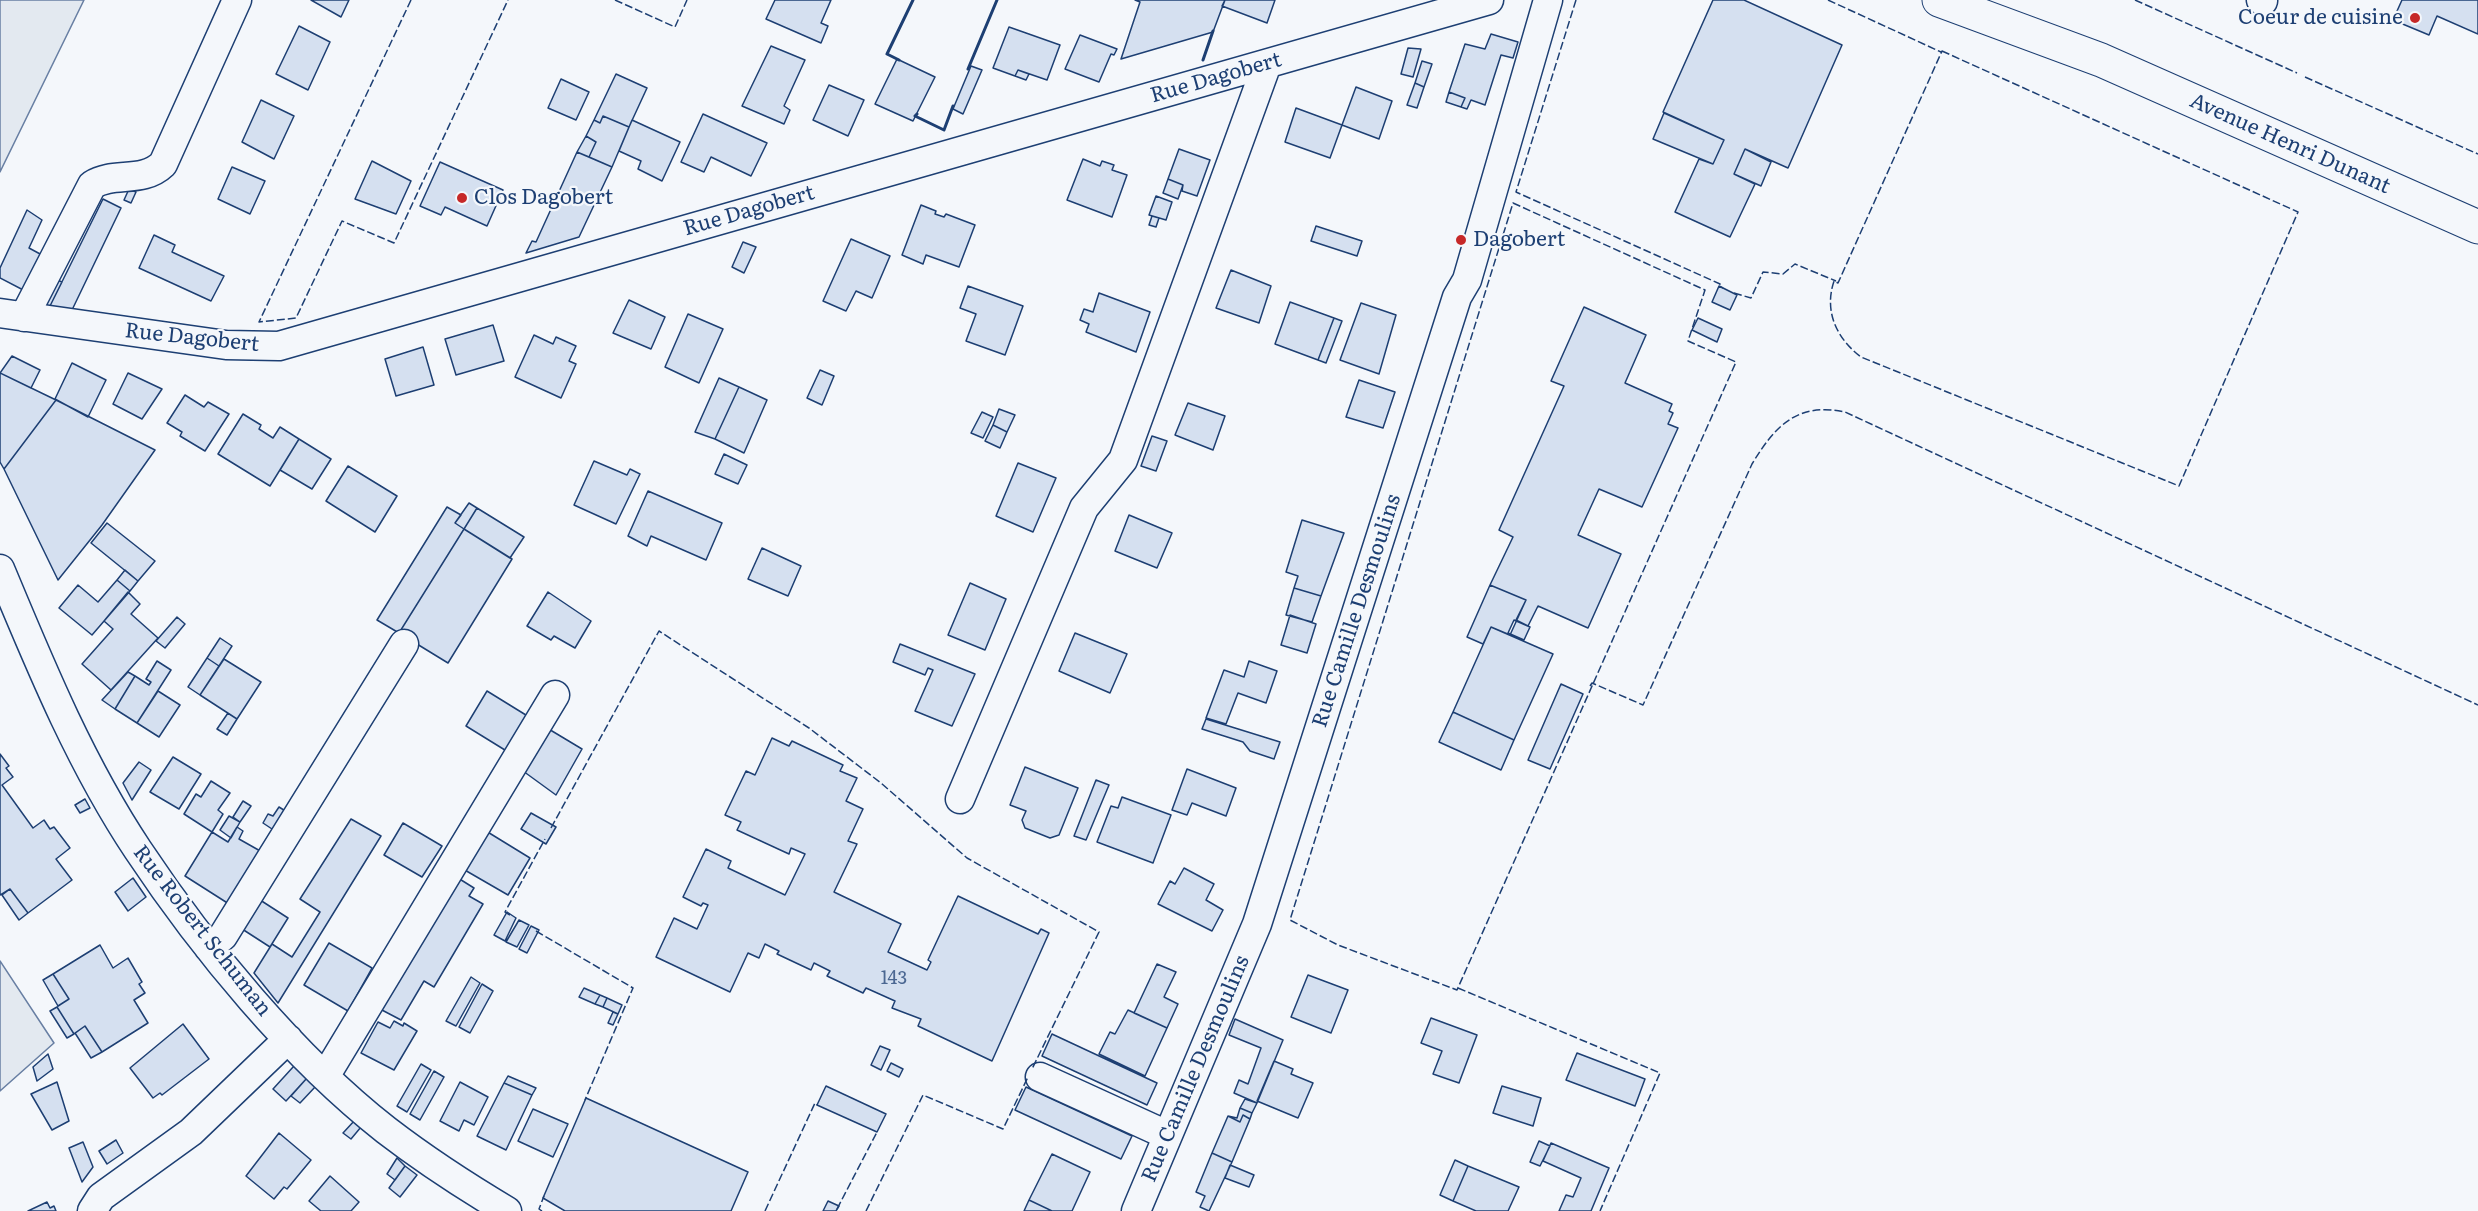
<!DOCTYPE html>
<html>
<head>
<meta charset="utf-8">
<style>
	body { margin:0 }
	canvas { display:block; background:#f4f7fb }
</style>
</head>
<body>
<canvas width="2478" height="1211"></canvas>
<script>
const context = document.querySelector('canvas').getContext('2d');
context.lineJoin = 'round';
function paint(path, color) { context.fillStyle = color; context.fill(path, 'evenodd'); }
function strokePath(path, color, width, dash) { context.strokeStyle = color; context.lineWidth = width; context.lineCap = dash ? 'butt' : 'round'; context.setLineDash(dash || []); context.stroke(path); }
function label(font, color, halo, rows, align = 'center') {
  context.font = font + ' Literata,serif'; context.lineWidth = 4.5; context.setLineDash([]); context.textBaseline = 'middle'; context.strokeStyle = halo; context.fillStyle = color; for (const [text, x, y, turn = 0] of rows) {
    context.save(); context.translate(x, y); context.rotate((+turn || 0) * Math.PI / 180); context.textAlign = isNaN(turn) ? turn : align; if (halo) context.strokeText(text, 0, 0); context.fillText(text, 0, 0); context.restore();
  }
}
const green = new Path2D(`
	M0,0H84L0,172Z
	M0,961L54,1043L0,1091Z`);
paint(green, '#e3e9f0');
strokePath(green, '#687fa3', 1.5);
const building = new Path2D(`
	M311,0H349L341,17Z
	M775,0H831L821,23L828,26L821,43L766,19Z
	M1135,0H1225L1213,32L1121,59L1140,2Z
	M1225,0H1275L1267,23L1222,6Z
	M1713,0H1744L1842,45L1788,168L1745,149L1734,174L1755,184L1730,237L1675,212L1699,159L1713,164L1724,140L1663,112Z
	M2402,0H2478V34L2437,16L2429,35L2393,20Z
	M299,26L330,42L308,90L276,74Z
	M1009,27L1060,45L1047,80L1018,70L1015,76L993,68Z
	M1491,34L1518,42L1513,58L1501,55L1485,105L1471,100L1467,109L1461,107L1465,98L1449,92L1465,44L1485,49Z
	M1080,35L1117,49L1114,55L1111,54L1099,82L1065,69Z
	M771,46L805,60L784,106L790,110L784,124L742,106Z
	M1408,48L1421,49L1413,77L1401,74Z
	M897,59L935,77L913,121L875,104Z
	M1422,61L1432,64L1424,87L1415,83Z
	M971,66L982,70L963,114L953,109Z
	M1018,70L1029,74L1026,80L1015,76Z
	M616,74L647,88L629,127L603,116L600,123L594,120Z
	M561,79L589,92L576,120L548,108Z
	M1415,83L1424,87L1417,108L1407,105Z
	M829,85L864,100L848,136L813,120Z
	M1356,87L1392,101L1379,139L1342,125Z
	M1449,92L1465,98L1461,107L1446,102Z
	M261,100L294,116L274,159L242,142Z
	M1296,108L1342,125L1330,158L1285,142Z
	M1664,113L1724,140L1713,164L1653,139Z
	M703,114L767,143L751,176L711,157L704,172L681,162Z
	M603,116L629,127L612,167L589,157L596,142L586,136L594,120L600,123Z
	M632,120L680,142L662,181L638,169L641,161L619,151Z
	M586,136L596,142L589,157L577,152Z
	M1179,149L1210,160L1197,196L1182,191L1183,185L1168,179Z
	M1745,149L1771,162L1761,186L1734,174Z
	M577,152L612,167L579,237L526,253L532,241L536,242Z
	M1083,159L1100,166L1102,161L1114,165L1112,170L1127,175L1112,217L1067,200Z
	M372,161L411,181L396,214L355,199Z
	M440,162L503,190L487,226L445,207L441,215L420,206Z
	M232,167L265,181L250,214L218,199Z
	M1168,179L1183,185L1178,199L1163,193Z
	M129,189L136,192L131,203L124,200Z
	M1156,196L1172,202L1166,220L1149,215Z
	M103,199L121,208L72,310L49,308Z
	M921,205L936,211L935,214L944,217L946,214L975,225L959,267L926,255L923,264L902,255Z
	M27,210L42,220L29,248L42,255L29,293L0,278V268Z
	M1152,216L1159,218L1156,227L1149,225Z
	M1316,226L1362,241L1357,256L1311,241Z
	M154,235L175,245L172,252L224,276L211,301L139,268Z
	M851,239L890,256L872,298L856,291L846,311L823,301Z
	M743,242L756,247L744,273L732,267Z
	M1231,270L1271,286L1259,323L1216,308Z
	M52,278L62,282L49,308L37,307Z
	M968,286L1023,306L1005,355L966,341L976,314L960,308Z
	M1719,286L1737,295L1730,310L1712,302Z
	M1099,293L1150,312L1136,352L1086,332L1089,324L1080,320L1084,309L1093,312Z
	M629,300L665,317L651,349L613,333Z
	M1290,302L1334,318L1318,360L1275,344Z
	M1361,303L1396,315L1379,374L1340,360Z
	M1584,307L1646,335L1625,383L1672,404L1669,411L1673,413L1668,424L1678,428L1642,507L1599,489L1578,535L1621,554L1588,628L1538,606L1528,626L1516,620L1526,600L1490,585L1513,537L1499,530L1564,386L1551,381Z
	M688,314L723,329L699,383L665,367Z
	M1334,318L1342,321L1326,363L1318,360Z
	M1698,318L1722,329L1717,342L1692,330Z
	M493,325L504,361L456,375L445,339Z
	M534,335L553,344L556,337L576,346L569,361L576,364L561,398L515,377Z
	M423,347L434,385L396,396L385,359Z
	M12,356L40,370L31,388L0,373Z
	M72,363L106,380L88,417L55,399Z
	M820,370L834,376L822,405L807,398Z
	M0,373L56,400L4,469L0,462Z
	M128,373L162,389L142,419L113,404Z
	M719,378L739,387L715,439L695,432Z
	M1359,380L1395,392L1383,428L1346,417Z
	M739,387L767,400L744,453L715,439Z
	M185,395L204,407L208,402L229,414L205,451L180,436L182,432L167,423Z
	M56,400L155,450L102,525L58,580L4,469Z
	M1188,403L1225,416L1213,450L1175,435Z
	M999,409L1015,415L1007,432L993,425Z
	M982,412L993,417L983,438L971,433Z
	M243,414L261,425L259,429L273,438L280,427L299,439L270,486L218,454Z
	M993,425L1007,432L1000,448L985,441Z
	M1152,436L1167,441L1156,471L1141,466Z
	M299,439L331,459L312,489L280,470Z
	M724,454L747,465L738,484L715,474Z
	M594,461L627,475L630,469L640,474L616,524L574,505Z
	M1018,463L1056,478L1033,532L996,516Z
	M348,466L397,496L375,532L326,501Z
	M648,491L722,523L706,560L651,536L647,546L628,536Z
	M469,503L477,508L464,529L455,523Z
	M447,507L461,515L455,523L464,529L399,633L377,620Z
	M477,508L524,537L510,558L464,529Z
	M1129,515L1172,533L1157,568L1115,551Z
	M1302,520L1344,533L1321,596L1294,588L1298,576L1286,572Z
	M107,523L155,561L138,581L91,543Z
	M464,529L512,559L448,663L399,633Z
	M762,548L801,566L788,596L748,579Z
	M125,570L138,581L130,591L117,580Z
	M117,580L130,591L92,635L59,608L78,585L98,602Z
	M970,583L1006,599L985,650L948,635Z
	M1490,585L1526,600L1510,635L1491,627L1483,644L1467,637Z
	M1294,588L1321,596L1312,622L1286,615Z
	M128,592L140,604L131,614L158,638L111,690L82,664L113,629L104,621Z
	M548,592L591,621L575,648L554,636L551,640L527,626Z
	M1290,615L1316,624L1307,653L1281,645Z
	M177,617L185,624L165,648L156,641Z
	M1514,620L1530,627L1524,640L1508,633Z
	M1491,627L1553,654L1514,740L1453,712Z
	M1075,633L1127,654L1110,693L1059,671Z
	M220,638L232,646L219,666L207,658Z
	M900,644L975,674L952,726L915,711L933,670L928,668L925,675L893,662Z
	M207,658L219,666L200,695L188,687Z
	M224,659L261,682L237,719L200,695Z
	M157,661L171,670L137,723L115,709L135,676L149,685L151,682L146,679Z
	M1249,661L1277,671L1266,703L1238,693L1226,724L1206,718L1224,670L1244,677Z
	M128,672L135,676L115,709L102,700Z
	M1561,684L1583,694L1550,769L1528,760Z
	M158,691L180,705L159,737L137,723Z
	M487,691L534,720L513,755L466,726Z
	M1453,712L1514,740L1501,770L1439,742Z
	M228,713L237,719L227,735L217,729Z
	M1206,719L1280,742L1274,759L1250,751L1243,742L1202,729Z
	M547,728L582,749L556,795L523,771Z
	M772,738L789,746L792,741L843,765L840,771L857,778L846,801L863,809L848,841L857,844L834,892L901,924L888,952L927,970L931,962L928,960L958,896L1038,934L1041,929L1049,933L992,1061L918,1026L921,1019L892,1008L895,1001L866,988L863,993L827,976L830,971L814,963L811,970L777,954L779,951L765,944L759,958L748,953L730,992L656,957L674,918L697,929L708,905L703,903L701,906L683,897L706,849L731,861L728,868L785,895L805,854L791,848L789,854L737,830L741,822L725,815L746,771L755,775Z
	M0,754L9,766L6,768L13,777L2,785L33,828L44,820L50,829L54,827L70,848L56,859L72,880L28,913L10,889L0,895Z
	M173,757L201,774L179,809L150,792Z
	M139,762L151,770L132,800L123,783Z
	M1025,767L1078,788L1059,835L1050,838L1025,828L1022,820L1026,811L1010,805Z
	M1187,769L1236,788L1226,816L1192,803L1187,815L1172,810Z
	M1096,780L1109,785L1086,840L1074,836Z
	M211,781L230,793L218,810L223,814L212,832L184,814L196,794L201,797Z
	M1122,797L1171,815L1153,863L1097,842L1111,806L1118,808Z
	M85,799L90,808L80,813L75,805Z
	M243,801L251,806L240,822L233,817Z
	M279,807L287,812L275,831L263,823L268,814L273,816Z
	M531,813L556,827L546,844L521,829Z
	M229,816L240,822L231,838L220,830Z
	M351,819L381,836L278,1003L254,973L272,944L292,957L320,912L300,899Z
	M403,823L442,846L422,877L384,855Z
	M237,827L243,831L239,839L262,852L229,904L185,876L212,832L228,842Z
	M486,831L530,858L508,895L463,869Z
	M1184,868L1214,884L1206,900L1223,910L1212,931L1158,904L1170,881L1175,884Z
	M133,878L146,897L128,911L115,892Z
	M458,878L474,888L469,896L483,904L434,987L424,981L401,1020L380,1009Z
	M10,889L28,913L19,920L2,895Z
	M257,898L288,918L270,947L239,927Z
	M507,912L516,918L505,941L494,935Z
	M519,920L529,925L517,947L506,942Z
	M531,926L539,930L527,953L519,949Z
	M329,943L372,968L348,1011L304,985Z
	M100,945L113,968L128,958L142,982L139,984L145,993L134,1000L148,1023L102,1052L85,1026L74,1034L57,1007L69,999L53,974Z
	M1157,964L1176,972L1164,997L1178,1004L1167,1028L1134,1013Z
	M53,974L69,999L58,1006L43,980Z
	M1308,975L1348,990L1331,1033L1291,1017Z
	M471,977L480,983L456,1026L446,1021Z
	M482,984L493,991L470,1033L459,1027Z
	M584,988L600,995L595,1004L579,997Z
	M600,995L607,998L603,1007L595,1004Z
	M607,998L622,1005L618,1014L603,1007Z
	M57,1007L74,1034L67,1038L50,1011Z
	M1128,1010L1167,1028L1145,1076L1099,1054L1110,1032L1115,1034Z
	M613,1012L618,1014L613,1025L608,1023Z
	M1431,1018L1477,1035L1459,1083L1433,1074L1442,1051L1421,1043Z
	M1235,1019L1283,1040L1257,1103L1234,1093L1239,1080L1248,1084L1261,1048L1229,1035Z
	M394,1021L403,1026L404,1023L417,1031L394,1070L361,1053L378,1022L390,1028Z
	M183,1024L209,1059L162,1095L160,1093L153,1098L130,1068Z
	M85,1026L102,1052L91,1058L75,1033Z
	M1052,1034L1157,1083L1147,1105L1042,1056Z
	M880,1046L890,1050L881,1070L871,1065Z
	M1577,1053L1645,1079L1635,1106L1566,1080Z
	M48,1054L53,1069L37,1081L33,1067Z
	M1274,1061L1293,1069L1291,1074L1313,1083L1298,1118L1257,1101Z
	M891,1063L903,1069L899,1077L887,1071Z
	M421,1064L431,1070L407,1112L397,1106Z
	M294,1066L307,1078L286,1101L273,1089Z
	M434,1071L444,1077L420,1120L410,1114Z
	M508,1076L536,1088L532,1095L504,1083Z
	M307,1078L316,1086L300,1103L291,1096Z
	M57,1082L69,1121L52,1130L31,1094Z
	M460,1082L488,1097L474,1125L464,1120L459,1131L440,1121Z
	M504,1083L532,1095L506,1150L477,1136Z
	M826,1086L886,1114L877,1132L817,1105Z
	M1502,1086L1541,1098L1533,1126L1493,1113Z
	M1026,1087L1132,1136L1121,1159L1015,1110Z
	M586,1098L748,1172L731,1211H565L543,1198Z
	M1245,1099L1257,1103L1252,1113L1240,1108Z
	M1240,1108L1252,1113L1250,1119L1243,1115L1240,1122L1228,1116L1237,1118Z
	M533,1109L568,1124L553,1157L518,1141Z
	M1243,1115L1250,1119L1232,1162L1212,1153L1228,1116L1240,1122Z
	M355,1120L361,1127L351,1139L343,1133Z
	M279,1133L311,1160L287,1189L284,1187L274,1199L246,1176Z
	M116,1140L123,1153L107,1164L99,1151Z
	M1539,1141L1550,1146L1540,1166L1530,1162Z
	M83,1142L93,1167L82,1182L69,1148Z
	M1551,1143L1609,1168L1591,1211H1559L1566,1195L1573,1197L1581,1178L1543,1161Z
	M1212,1153L1232,1162L1209,1211L1200,1207L1205,1196L1196,1192Z
	M1052,1154L1090,1172L1072,1211H1052L1029,1200Z
	M397,1158L405,1166L395,1180L387,1174Z
	M1455,1160L1468,1166L1453,1201L1440,1195Z
	M1230,1165L1254,1175L1249,1187L1225,1178Z
	M405,1166L417,1175L400,1197L389,1188Z
	M1468,1166L1519,1187L1508,1211H1476L1453,1201Z
	M330,1176L359,1202L351,1211H321L309,1201Z
	M1029,1200L1052,1211H1024Z
	M828,1201L839,1206L836,1211H823Z
	M47,1202L50,1208L54,1206L56,1211H28Z`);
paint(building, '#d5e0f0');
strokePath(building, '#1d3f73', 1.5);
const street = new Path2D(`
	M2261,0L2263,1
	M0,313L226,345L279,346L1489,0
	M24,317L92,185C114,171 142,184 163,164L237,0
	M0,569C40,665 80,763 138,850C203,948 293,1057 386,1130C425,1160 465,1186 507,1211
	M960,799L1084,508L1123,460L1267,64
	M209,948L223,936L404,644
	M326,1075L555,695
	M1040,1077L1167,1135
	M92,1211L101,1197L191,1132L288,1039
	M1136,1211L1257,924L1457,297L1467,280L1548,0`);
const primary = new Path2D(`
	M1939,0L2101,60L2478,227`);
strokePath(street, '#1d3f73', 31);
strokePath(primary, '#1d3f73', 35);
strokePath(street, '#f4f7fb', 28);
strokePath(primary, '#f4f7fb', 33);
strokePath(new Path2D(`
	M411,0L259,322L296,318L342,221L394,243L508,0
	M615,0L675,27L687,0
	M1576,0L1516,192L1720,284L1719,286L1723,288
	M1828,0L1941,52
	M2135,0L2297,73
	M1942,51L2298,212L2179,486L1861,357C1836,338 1824,311 1834,281L1838,283Z
	M2305,77L2478,154
	M1513,203L1705,290L1688,341L1736,362L1457,990L1338,945L1290,920Z
	M1734,293L1751,298L1763,272L1783,274L1795,264L1836,281
	M1590,686L1592,683L1643,705L1752,464C1775,426 1797,402 1845,412L2478,705
	M551,828L659,631L809,728L881,783L967,858L1099,932L1032,1069
	M510,915L505,912L545,839
	M536,931L633,988L585,1100
	M1458,988L1660,1073L1600,1211
	M837,1209L877,1132
	M542,1211L539,1209L544,1196
	M765,1211L815,1103L817,1105
	M866,1211L923,1095L1003,1129L1028,1077`), '#1d3f73', 1.5, [8, 3]);
strokePath(new Path2D(`
	M899,60L887,54L913,0
	M1203,60L1213,31
	M968,69L997,0
	M917,114L915,116L944,130L953,106`), '#1d3f73', 3);
for (const [x, y, r, color] of [
	[2415,18,6,"#c62828"],
	[462,198,6,"#c62828"],
	[1461,240,6,"#c62828"]
]) { const dot = new Path2D(); dot.arc(x, y, r, 0, 2 * Math.PI); context.fillStyle = color; context.fill(dot); strokePath(dot, '#f4f7fb', 2); }
label('18px', '#4b6792', null, [
	["143",894,979]
]);
label('21px', '#1d3f73', '#f4f7fb', [
	["Coeur de cuisine",2403,18,"right"],
	["Clos Dagobert",474,198],
	["Dagobert",1473,240]
], 'left');
label('21px', '#1d3f73', '#f4f7fb', [
	["Rue Dagobert",1216,78,-16],
	["Avenue Henri Dunant",2290,144,24],
	["Rue Dagobert",749,211,-16],
	["Rue Dagobert",192,338,6],
	["Rue Camille Desmoulins",1357,611,-72],
	["Rue Robert Schuman",202,931,52],
	["Rue Camille Desmoulins",1196,1069,-67]
]);
</script>
</body>
</html>
